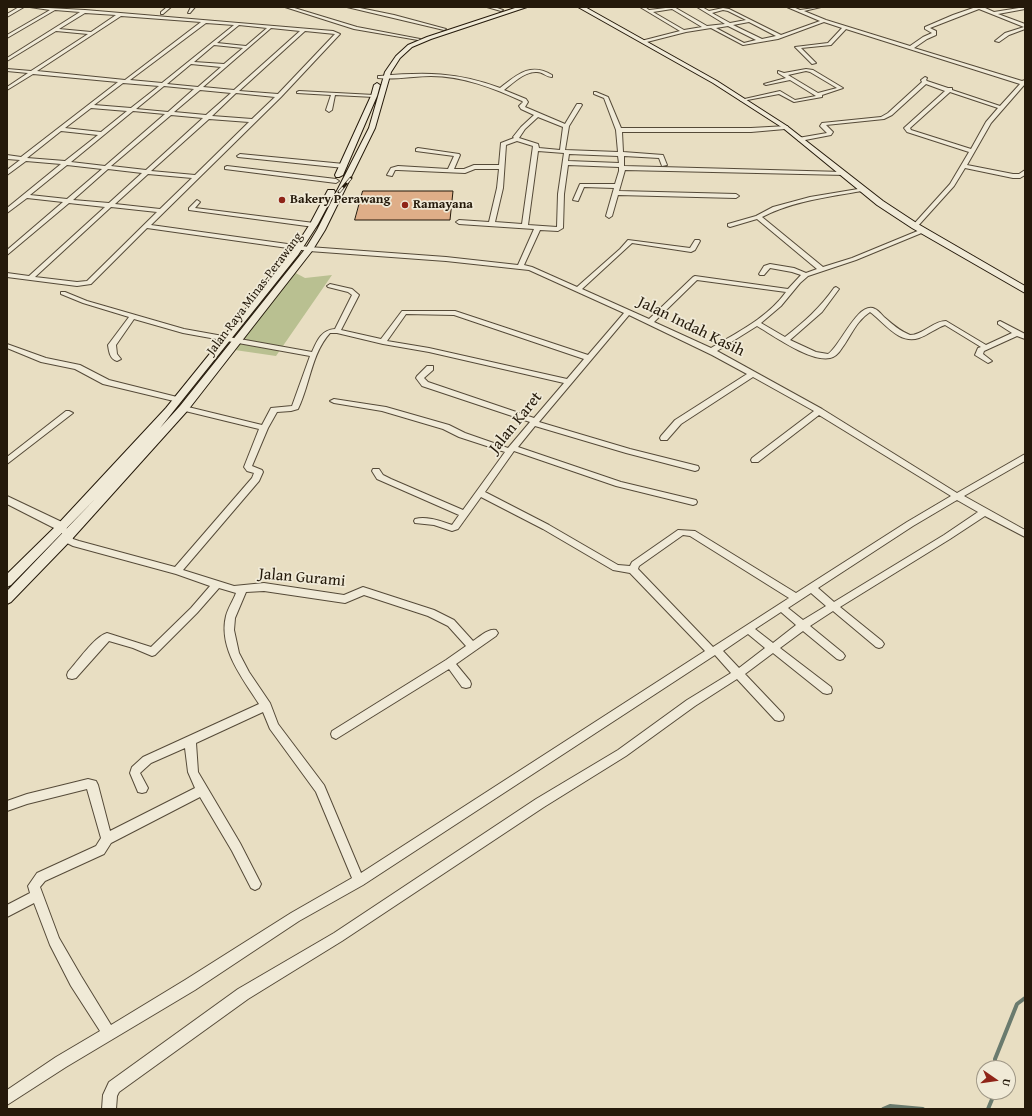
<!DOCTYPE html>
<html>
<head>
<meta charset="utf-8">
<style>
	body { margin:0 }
	#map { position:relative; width:1032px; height:1116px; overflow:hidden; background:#e8dec2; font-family:"Gentium Book Plus",serif }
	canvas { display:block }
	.frame { position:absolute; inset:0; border:8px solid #24190a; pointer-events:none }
	.north { position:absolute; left:976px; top:1060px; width:40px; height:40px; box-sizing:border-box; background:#f0ead7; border:1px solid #9e9685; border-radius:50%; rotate:103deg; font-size:11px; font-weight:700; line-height:16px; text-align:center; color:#24190a }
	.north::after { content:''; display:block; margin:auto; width:14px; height:18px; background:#8f2418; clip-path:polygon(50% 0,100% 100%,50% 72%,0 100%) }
</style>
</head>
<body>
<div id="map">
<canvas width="1032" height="1116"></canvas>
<div class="frame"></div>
<div class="north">U</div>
</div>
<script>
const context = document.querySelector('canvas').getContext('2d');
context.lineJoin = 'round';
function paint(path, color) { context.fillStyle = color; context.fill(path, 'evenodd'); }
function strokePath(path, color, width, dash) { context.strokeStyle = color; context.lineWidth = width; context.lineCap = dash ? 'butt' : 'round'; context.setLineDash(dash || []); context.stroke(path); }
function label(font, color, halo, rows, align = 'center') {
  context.font = font + ' "Gentium Book Plus",serif'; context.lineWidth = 3.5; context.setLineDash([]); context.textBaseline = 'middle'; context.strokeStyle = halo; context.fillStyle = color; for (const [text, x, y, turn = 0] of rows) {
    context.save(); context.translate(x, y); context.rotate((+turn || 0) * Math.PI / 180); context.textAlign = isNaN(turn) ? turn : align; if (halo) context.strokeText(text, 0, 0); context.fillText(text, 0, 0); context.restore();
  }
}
paint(new Path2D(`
	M290,270L305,278L332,275L276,356L228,349Z`), '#b9c091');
strokePath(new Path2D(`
	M995,1068V1059L1017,1004L1025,998
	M883,1109L890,1106L923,1109
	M988,1109L995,1092`), '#6a7b6e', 4);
const building = new Path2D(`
	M363,191H453L450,220H355Z`);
paint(building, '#dfae88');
strokePath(building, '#24190a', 1);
const minor = new Path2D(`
	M19,7H24L7,17V14Z
	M30,7L85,10L333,31L340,34L281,97L151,225L309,247L446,257L518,265L534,229L459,224L456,222L459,220L489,222L497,188L499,169H475L465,173L398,170H395L392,176L387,175L391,168L398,166L448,169L454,156L416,151V149L418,148L459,154L460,155L454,169H464L474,165H499L501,143L514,138L513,137L521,127L534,115L521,109L519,106L523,102L522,101C493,88 463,76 431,76C414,76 395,80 378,78V76H380C425,72 457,72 500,88C517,75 530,62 552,75V77C546,77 543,72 537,72C525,71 513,83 504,90L526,99L528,102L525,107L565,124L577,104H581L582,105L569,126L565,150L618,152L616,130L604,98L594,94V92H596L608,97L621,128H751L787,126L788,127L785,129L751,132H622L623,152L663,155L667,165L662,166L659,158L624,156V166L843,172L845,173V175L625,170L619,191L736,194L739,196L736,198L618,195L612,216L609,218L606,216L614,188L584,187L578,201L573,200L580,184H615L619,171V167L568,165L564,194L563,228L558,231L540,230L524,265L532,267L577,287L620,249L628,240L690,248L695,240H699L700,241L695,250L691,252L632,243L582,289L649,319L693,277L695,276L788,289L801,275L792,272L770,268L764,275H760L759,274L764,266L770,264L794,268L806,273L817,269L757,219L730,227L728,226V224L756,216L773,207L810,197L864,188L865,189L862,191C828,197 793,201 762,217L823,267L852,258L920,230H924V232L856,260L808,276L800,283L781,306L761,323L785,337C804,322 820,308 834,288L836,287L839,289L822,312L790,340L816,352L828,354C840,347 858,300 875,309C878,310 882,315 884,317C892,324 900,331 910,335C923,335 933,321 946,321L986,345L1012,333L998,324V322L1000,321L1025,334V339L1017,336L984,351L983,354L992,361L988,363L975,355L978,348L981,347L945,325C936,328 928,335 919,338C899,345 884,322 870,312C856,321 851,336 842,348C839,353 835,357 830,358C810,362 774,336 757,326L717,351L822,409L957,493L1025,454V461L964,496L1025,530V537L985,516L950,539L840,607L882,641L884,644L882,647L879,648L876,647L833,611L810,626L843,653L845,656L843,659L840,660L837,659L803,631L780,648L831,687L832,690L831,693L827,694L823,693L773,653L745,674L783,714L784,717L783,720L779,721L775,720L737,679L695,706L626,756L544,807L342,941L248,999L119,1092L117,1096L116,1109H102L103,1095L109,1082L238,989L334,933L536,799L618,750L687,700L731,673L715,655L363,885L299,921L195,990L66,1067L7,1105V1090L56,1057L100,1031L71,986L50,945L34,903L7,917V905L30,893L28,886L37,873L96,846L101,838L87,789L27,804L7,811V801L27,794L88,779L96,781L98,785L110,831L195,788L188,772L185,748L151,763L140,773L148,788L146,792L142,793L138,792L130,773L132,767L143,757L259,704C243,679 218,648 226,616C228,608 233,601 236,593L219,588L197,613L155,655L152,656L133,648L109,641L76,678L72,679L68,678L67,675L68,672C78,661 94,637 107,633L151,647L191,608L210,586L176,574L73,546L67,543L61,531L65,528L68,529L73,539L79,541L175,567L252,478L254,473L247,471L244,467L259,429L181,410L180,408L184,406L262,425L271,408L292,406L310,356L183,333L134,319L116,345L117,354L121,359L117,361C110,359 109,352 108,345L129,317L83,303L61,294V292H65L87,301L184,329L312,352C317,341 321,330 335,329L352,295L348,292L328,287L327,286L330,284L352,289L359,295L341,330L381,339L402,311H455L588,355L624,313L529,270L446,261L309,251L147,228L91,284L77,286L7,277V273L29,276L105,207L69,203L7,255V250L63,202L27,198L7,213V208L61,164L26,161L7,175V170L20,160L7,159V155L21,157L118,82L33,74L7,90V87L28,73L7,71V69L31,71L88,34L56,31L7,61V58L80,12L55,10L7,38V35L50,10ZM85,13L116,15L91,32L59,29ZM121,16L201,22L125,80L37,71ZM206,23L234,25L162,83L130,80ZM239,25L267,28L246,46L217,43ZM271,28L300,31L234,90L203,87ZM305,31L335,34L278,94L239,91ZM214,45L243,48L224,64L194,62ZM191,64L221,67L198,87L167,84ZM123,83L159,86L131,108L94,105ZM164,86L194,89L168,112L136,109ZM200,90L231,93L206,115L174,112ZM236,93L275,97L252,119L212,116ZM91,108L127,111L101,132L65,128ZM133,111L165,114L105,166L71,162ZM171,115L203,118L146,170L111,166ZM538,117L563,127L560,150L539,148L538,144L519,138L525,129ZM209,119L249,122L195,175L151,171ZM61,131L98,135L65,161L27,158ZM517,141L533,146L522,224L495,222L503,188L506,145ZM538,151L564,153L558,194L557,227L528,225ZM569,154L618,156L619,163L568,161ZM67,165L102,169L67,199L30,195ZM108,169L142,173L109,203L73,200ZM148,174L192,178L160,209L115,204ZM111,207L157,212L87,281L77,282L35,277ZM697,280L786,292C767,318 738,332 711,348L654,322ZM406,314L454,315L584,359L567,379L429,348L387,341ZM629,315L712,355L747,374L675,420L661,436L660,438L661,440H667L681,424L753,377L814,411L752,458L751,460L752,462H758L819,415L951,496L907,522L796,593L695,531L678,530L632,562L630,566L618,565L549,525L485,492L514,451L616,486L693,505L696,504L697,502L696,500L621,482L518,447L535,426L626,453L695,471L698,470L699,468L698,466L630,449L539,422ZM330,333H337L383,344L429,352L564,383L534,418L428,382L424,378L433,370V366H427L417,376L416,378L422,386L530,422L508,448L465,433L449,425L386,407L334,399L330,401L334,403L382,411L443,429L459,437L505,452L463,510L391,479L383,475L379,469H373L372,471L377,479L459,515L452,525C440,521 427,516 415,519L414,521L415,523L434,525L452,531L458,529L481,497L543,529L613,570L630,573L705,651L361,873L324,785L278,724L270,703L249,672L239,653L234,630L235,618L246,592L264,591L345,603L364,595L428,616L448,626L466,646L446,660L332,731L331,734L332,737L336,739L449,669L462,687L466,688L470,687L471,684L470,681L456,664L496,636L498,633L496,630C489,628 479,637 473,641L454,620L434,610L363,587L344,595L264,583L234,586L183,570L259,481L263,472L262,470L252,466L268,428L277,412L291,411L298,409C310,385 311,354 330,333ZM957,500L978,512L944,535L834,602L818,588L913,526ZM683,535L690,536L789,598L713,647L638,569L639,566ZM811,593L826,606L803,620L788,608ZM781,612L796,625L773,643L755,629ZM748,634L765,648L739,668L723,651ZM263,712L270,729L316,792L352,878L291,913L185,980L111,1025L81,976L59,938L40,887L45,881L104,854L111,843L200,797L232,851L251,888L255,890L259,888L261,884L259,880L240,843L198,772L196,743Z
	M167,7H171L163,14H161V12Z
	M191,7H195L190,13H188Z
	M285,7H291L357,27L420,39L418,40L354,29Z
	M347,7H355L394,15L446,29L444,30Z
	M487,7H494L503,10L501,11Z
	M640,7H645L649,10L674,7L707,26L725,24L697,7H702L709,11L723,8L729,9L781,35L820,21L787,7H793L800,10L821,7L804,11L826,20L910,46L923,37L932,33L925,29V27L953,15L976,7H983L994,12L1025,7V9L998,14L1025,24V29L1009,35L999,42L995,41L1005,33L1024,27L979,9L930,28L936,31V35L927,39L914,48L1022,81L1025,80V84L991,123L967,165L1013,174H1019L1025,170V175L1020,178H1013L965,168L954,186L917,227H913V225L950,184L969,152L907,132L904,128L945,91L926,84L892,115L884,119L826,125L833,132L831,135L800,141L798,140V138L827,133L820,126L822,123L881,117L888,113L922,82L921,80L925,77L927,78L926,80L927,81L948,88H952V90L1000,106L1020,84L846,29L831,45L801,48L816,63L812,64L795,47L828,43L842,28L824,22L778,39L743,45L711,28L686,32L643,43L641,41L680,31ZM672,9L702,27L684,30L653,12ZM723,10L728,11L746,20L730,23L712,13ZM749,22L776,36L762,39L733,25ZM728,26L756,40L744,43L716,28ZM950,92L998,108L986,122L971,149L911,130L910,128Z
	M806,69L813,70L843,88L822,95V97L794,102L779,94L742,101L740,100L780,91L795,100L816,96L790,80L766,85L764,84L786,78L778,73V71L784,73ZM806,71L810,72L837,88L818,93L788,75Z
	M299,91L374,95L376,96L374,97L335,95L332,110L329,112L326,110L331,95L297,93V92Z
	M240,154L344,164L347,166L344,168L238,157L237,156Z
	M227,166L336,179L339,181L336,183L225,169V167Z
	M197,200L200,202L195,208L314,223L317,225L314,227L189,210V208Z
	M7,344L46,358L80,365L109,380L181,398L182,400L178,402L103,384L75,369L41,362L7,348Z
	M66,411H69L73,413L7,464V457Z`);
const tertiary = new Path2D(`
	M7,496L66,524L67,527L66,530H58L7,504Z`);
const secondary = new Path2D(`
	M518,7H527L431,39L412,47L400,58L391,72L375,128L325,230L312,251L188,410L72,539L11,602L7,604V591L96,498L11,585L7,587V574L58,524L166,408L292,252L310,224L328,190H334L335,192L318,224L298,255L160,428L180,406L306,248L317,230L369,128L385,72L396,56L408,45L427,37Z
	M578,7H585L717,81L787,126L883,201L918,224L1025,286V293L912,228L877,205L783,128L713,83Z
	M377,83L380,85L377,96L343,175L339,177H336L335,175L371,96L374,85Z`);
strokePath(minor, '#554a38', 2);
strokePath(tertiary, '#554a38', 2);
strokePath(secondary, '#24190a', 2);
paint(minor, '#f0ead7');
paint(tertiary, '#f0ead7');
paint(secondary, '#f0ead7');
const rail = new Path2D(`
	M339,192L351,178`);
strokePath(rail, '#24190a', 3);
strokePath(rail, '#f0ead7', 2, [6]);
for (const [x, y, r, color] of [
	[282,200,4,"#8f2418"],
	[405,205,4,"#8f2418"]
]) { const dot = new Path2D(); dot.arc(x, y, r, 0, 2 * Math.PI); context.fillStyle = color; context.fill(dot); strokePath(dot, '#f0ead7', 1.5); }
label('bold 13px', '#24190a', '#f0ead7', [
	["Bakery Perawang",290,200],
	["Ramayana",413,205]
], 'left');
label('13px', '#24190a', '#f0ead7', [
	["Jalan Raya Minas-Perawang",255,294,-53]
]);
label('16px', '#24190a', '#f0ead7', [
	["Jalan Indah Kasih",691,327,26],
	["Jalan Karet",516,423,-51],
	["Jalan Gurami",302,578,5]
]);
</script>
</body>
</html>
